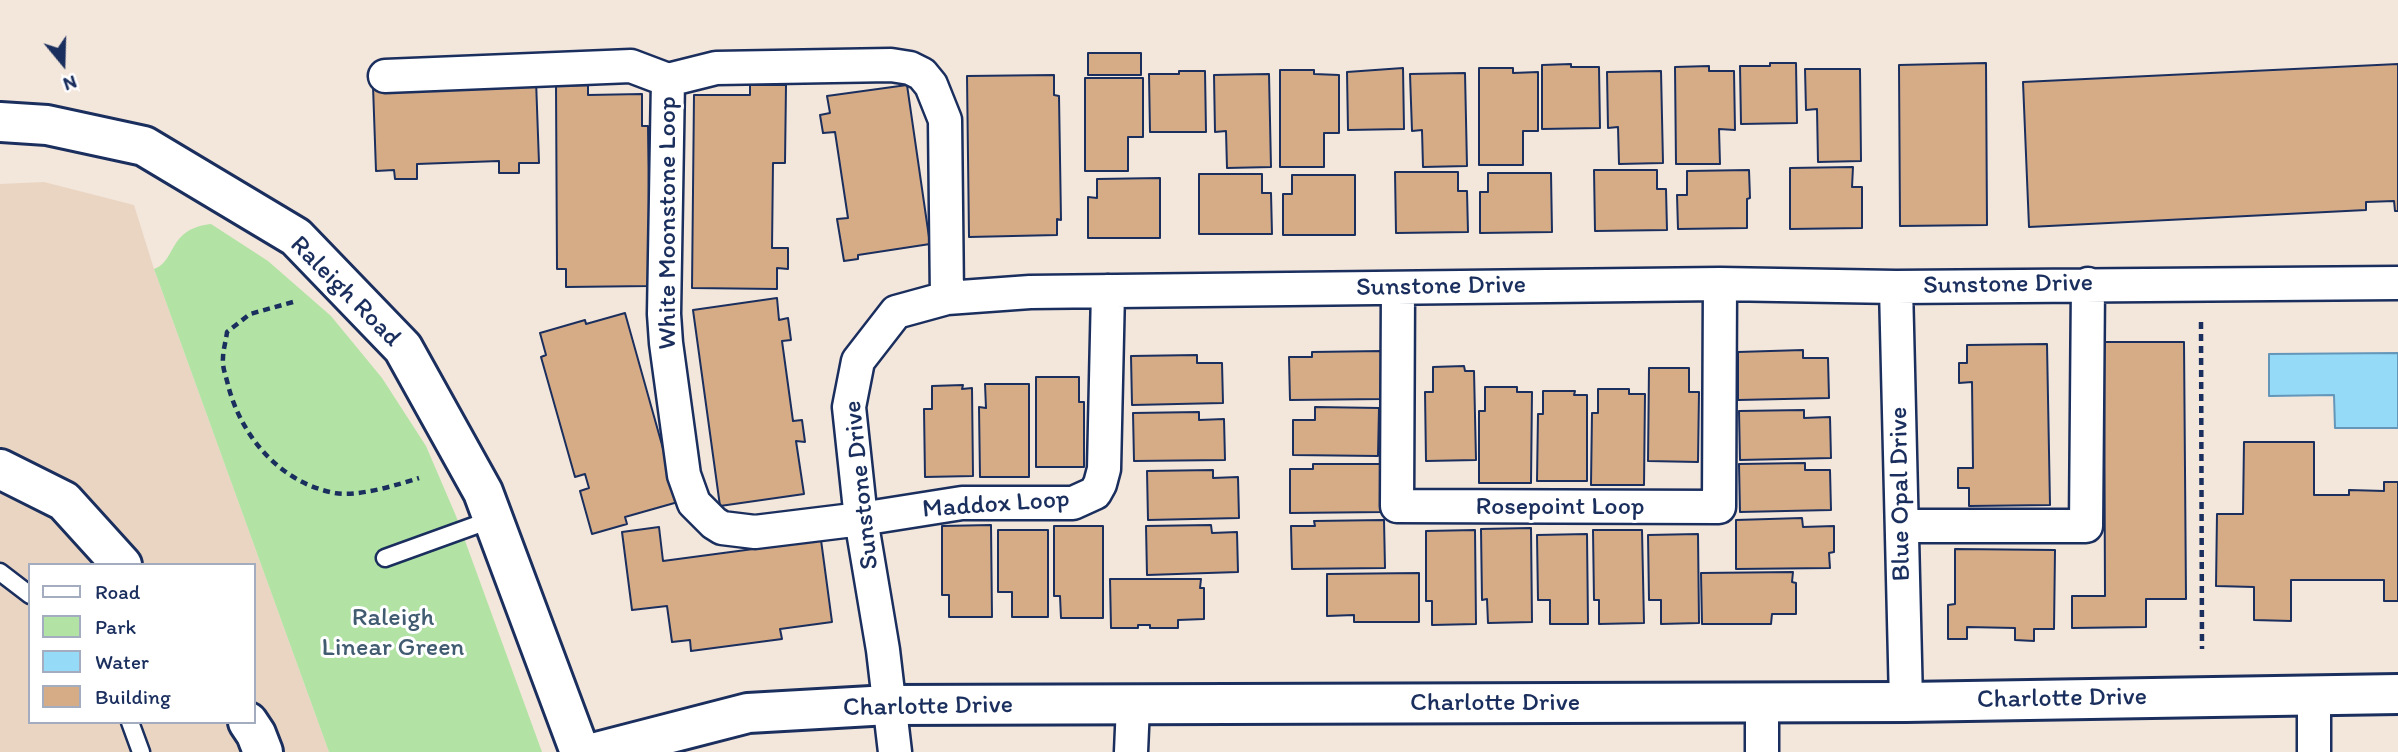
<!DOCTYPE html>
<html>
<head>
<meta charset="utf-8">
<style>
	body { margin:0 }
	#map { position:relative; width:2398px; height:752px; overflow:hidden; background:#f3e6db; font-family:Itim,sans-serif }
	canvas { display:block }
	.legend { position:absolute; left:28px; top:563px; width:228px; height:161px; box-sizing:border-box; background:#fff; border:2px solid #a4acbf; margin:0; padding:9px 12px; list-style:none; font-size:21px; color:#1b2f5e }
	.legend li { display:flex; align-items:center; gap:14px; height:35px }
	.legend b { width:35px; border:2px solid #a4acbf }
	.north { position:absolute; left:28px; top:28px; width:70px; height:70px; -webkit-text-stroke:5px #fff; paint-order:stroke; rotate:161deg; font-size:19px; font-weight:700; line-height:28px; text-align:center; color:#1b2f5e }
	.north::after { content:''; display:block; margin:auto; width:24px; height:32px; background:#1b2f5e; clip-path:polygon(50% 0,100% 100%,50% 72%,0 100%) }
</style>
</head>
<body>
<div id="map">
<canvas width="2398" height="752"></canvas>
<ul class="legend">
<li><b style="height:9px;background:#fff"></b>Road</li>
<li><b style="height:19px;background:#b2e3a4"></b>Park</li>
<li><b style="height:19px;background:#95dbf7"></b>Water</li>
<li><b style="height:19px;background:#d6ac87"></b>Building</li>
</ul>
<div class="north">N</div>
</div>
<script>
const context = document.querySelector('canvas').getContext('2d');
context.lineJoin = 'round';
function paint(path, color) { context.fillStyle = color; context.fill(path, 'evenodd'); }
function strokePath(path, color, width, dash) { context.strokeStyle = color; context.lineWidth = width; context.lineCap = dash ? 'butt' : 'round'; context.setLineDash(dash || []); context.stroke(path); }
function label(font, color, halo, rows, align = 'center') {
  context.font = font + ' Itim,sans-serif'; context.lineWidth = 6; context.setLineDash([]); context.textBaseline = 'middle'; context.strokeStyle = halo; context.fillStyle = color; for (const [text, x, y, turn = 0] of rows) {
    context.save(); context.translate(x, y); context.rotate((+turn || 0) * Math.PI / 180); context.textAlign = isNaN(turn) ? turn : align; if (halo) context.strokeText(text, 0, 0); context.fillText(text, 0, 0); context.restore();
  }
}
paint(new Path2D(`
	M44,182L134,205L154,269L329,752H0V184ZM30,565H254V722H30Z`), '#ead5c2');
paint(new Path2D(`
	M211,224L268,261L331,316L382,378L426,446L456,516L542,752H329L154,269C177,261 167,229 211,224Z`), '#b2e3a4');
const water = new Path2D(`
	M2398,353V428H2335L2334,395L2269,396V354Z`);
paint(water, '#95dbf7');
strokePath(water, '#6496ba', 2);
const building = new Path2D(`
	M1088,53H1141V75H1088Z
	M1770,63H1796L1797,123L1741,124L1740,66H1770Z
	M1986,63L1987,225L1900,226L1899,65Z
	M1571,64V67H1599L1600,128L1542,129V65Z
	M2398,64V211H2395L2394,201L2366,202V210L2029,227L2023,82Z
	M1709,66V71H1734L1735,130L1719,129L1720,164H1676L1675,67Z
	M1403,68L1404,129L1348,130L1347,72Z
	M1479,68H1513V73L1538,72V131H1523V165H1479Z
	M1805,69H1860L1861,161L1818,162L1817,109L1806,110Z
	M1280,70H1314V74L1339,75V133H1324V167H1280Z
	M1179,71H1205L1206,132H1150L1149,74H1179Z
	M1661,71L1663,163L1619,164L1618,127L1608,128L1607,72Z
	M1465,73L1467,166L1423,167L1422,130L1412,131L1410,74Z
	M1269,74L1271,167L1227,168L1226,131L1215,132L1214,75Z
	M1054,75V95L1059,96L1061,220L1057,219V235L969,237L967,76Z
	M1085,78H1143V137H1128V171H1085Z
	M536,80L539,163H519V173H499V161L417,164V179H395L394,170L376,171L373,86Z
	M588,85V95L642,94V126H648L650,286L566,287V269H557L556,86Z
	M750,85H786L785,163H773L772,248H788V269L777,268V289L692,288L694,95H750Z
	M907,85L930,244L858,255V259L844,261L837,219L848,218L835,132L823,133L820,115L830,113L827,96Z
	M1853,167L1852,187H1862V228L1790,229V168Z
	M1594,170H1657V189H1666L1667,230L1595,231Z
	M1749,170L1750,198L1747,199V228L1678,229L1677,195H1687V171Z
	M1395,172H1458V191H1467L1468,232L1396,233Z
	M1488,173H1551L1552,232L1480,233V192H1488Z
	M1199,174H1262V193H1271L1272,234H1199Z
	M1292,175H1355V235H1283V194H1292Z
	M1160,178V238H1088V197L1097,198V179Z
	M777,298L779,320L788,318L791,340L782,341L793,421L802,420L805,442L796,441L804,494L720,506L693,310Z
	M625,313L678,502L625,517L627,524L592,534L580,491L589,488L585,474L575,477L541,357L546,355L540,333L585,320L586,324Z
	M2104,342H2184L2186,599H2146V627L2072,628V596H2105Z
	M2047,344L2050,505L1969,506V488H1958V468H1973L1972,382L1959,383V363H1967V345Z
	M1803,350V358H1828L1829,398L1738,400V352Z
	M1382,351L1383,399L1290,400L1289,357H1312V352Z
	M1197,355V363H1222L1223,403L1132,405L1131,356Z
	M1464,366L1465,371H1474L1476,460L1426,461L1425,392H1433V367Z
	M1649,368H1689V392H1699L1698,462L1648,461Z
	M1036,377H1079V402H1084V467H1036Z
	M985,384H1029V477H980L979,407L986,408Z
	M963,385L962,389L972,388L973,476L925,477L924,409H932V386Z
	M1485,387H1517V392H1532L1531,483H1479V411H1485Z
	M1598,389H1629V394H1645L1644,485H1591L1592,413H1598Z
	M1543,391H1575L1574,395H1587V481H1537L1538,414H1543Z
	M1315,407L1379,408L1378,456L1293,455V420H1315Z
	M1804,410V418L1830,417L1831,458L1740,460L1739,411Z
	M1199,412V420L1224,419L1225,460L1134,461L1133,413Z
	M2244,442H2314V495H2349V490L2384,491V482H2398V601H2384V580H2291V621L2254,620V587L2216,586L2217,514H2243Z
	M1805,463V470H1830L1831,510L1740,512L1739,464Z
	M1313,464H1383V512L1290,513V469H1313Z
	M1213,470V478L1238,477L1239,518L1148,520L1147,471Z
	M1802,518L1803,527L1834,526V552L1829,553L1830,568L1736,569V520Z
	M1384,520L1385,568L1292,569L1291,526H1315L1314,521Z
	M991,525L992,617H949V595H942V526Z
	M1211,525L1212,533L1237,532L1238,572L1147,575L1146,526Z
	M1054,526H1103V618H1061L1060,596H1054Z
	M659,527L663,561L821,540L832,622L780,629L782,639L691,651L690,640L672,642L667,606L632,610L622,532Z
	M1531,528L1532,622L1488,623L1487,599L1482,600L1481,529Z
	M998,530H1048V617H1012V592H998Z
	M1475,530L1476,624L1432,625V601H1426V531Z
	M1593,530H1642L1644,623L1599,624V600H1594Z
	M1587,534L1588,624H1550V600H1538L1537,535Z
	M1698,534L1699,623L1661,624V600H1649L1648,535Z
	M1955,549L2055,550L2054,629H2034V641L2015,640V628L1967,627V639H1948V605L1955,604Z
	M1793,572L1792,582L1796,583V614H1772L1771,624H1702L1701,573Z
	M1419,573V622H1354V615L1327,616V574Z
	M1110,579H1201L1200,588H1204V619L1178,620V628H1150V625H1138V628H1111Z`);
paint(building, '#d6ac87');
strokePath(building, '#1b2f5e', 2);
const service = new Path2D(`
	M385,558L493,519
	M0,572L30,595
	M130,722L141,752`);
const minor = new Path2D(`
	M385,76L631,66L668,80
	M668,80L664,314L666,343L684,475L694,503L714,523L722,528L755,532L861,519L962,503H1073L1095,493L1100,484L1104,469L1108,291
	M668,80L716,68L891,65L910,68L922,74L931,85L945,120L947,298
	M1896,287L1906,702
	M1398,288L1397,506L1719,507L1720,284
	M1902,526H2086L2088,284
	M2314,694V752
	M1762,702V752
	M895,752L883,650L861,519L849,407L858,361L896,312L947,298L1030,292L1720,284L1896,287L2398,283
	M1131,752L1133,705`);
const tertiary = new Path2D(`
	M0,122L47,125L144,146L296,237L403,348L483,492L580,752
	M0,469L64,501L122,565
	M248,722L256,734L263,752
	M597,752L748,713L889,705L1906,702L2398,694`);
strokePath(service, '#1b2f5e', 21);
strokePath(minor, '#1b2f5e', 37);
strokePath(tertiary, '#1b2f5e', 44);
strokePath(new Path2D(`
	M293,302L250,314L227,332C226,341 223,350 223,358C222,367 226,376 228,385C241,436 280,483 335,493C358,497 397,485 419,478
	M2201,322L2202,649`), '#1b2f5e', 4.5, [7, 5]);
strokePath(service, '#fff', 16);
strokePath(minor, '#fff', 32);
strokePath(tertiary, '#fff', 38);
label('26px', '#1b2f5e', '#fff', [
	["White Moonstone Loop",668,223,-90],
	["Sunstone Drive",2008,285,-1],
	["Sunstone Drive",1441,287,-1],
	["Raleigh Road",345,292,45],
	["Sunstone Drive",862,485,-96],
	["Blue Opal Drive",1901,494,-91],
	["Maddox Loop",996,505,-4],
	["Rosepoint Loop",1560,507],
	["Charlotte Drive",2062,699,-1],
	["Charlotte Drive",1495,703],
	["Charlotte Drive",928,707,-1]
]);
label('26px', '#415c70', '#fff', [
	["Raleigh",393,618],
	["Linear Green",393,648]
]);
</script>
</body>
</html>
